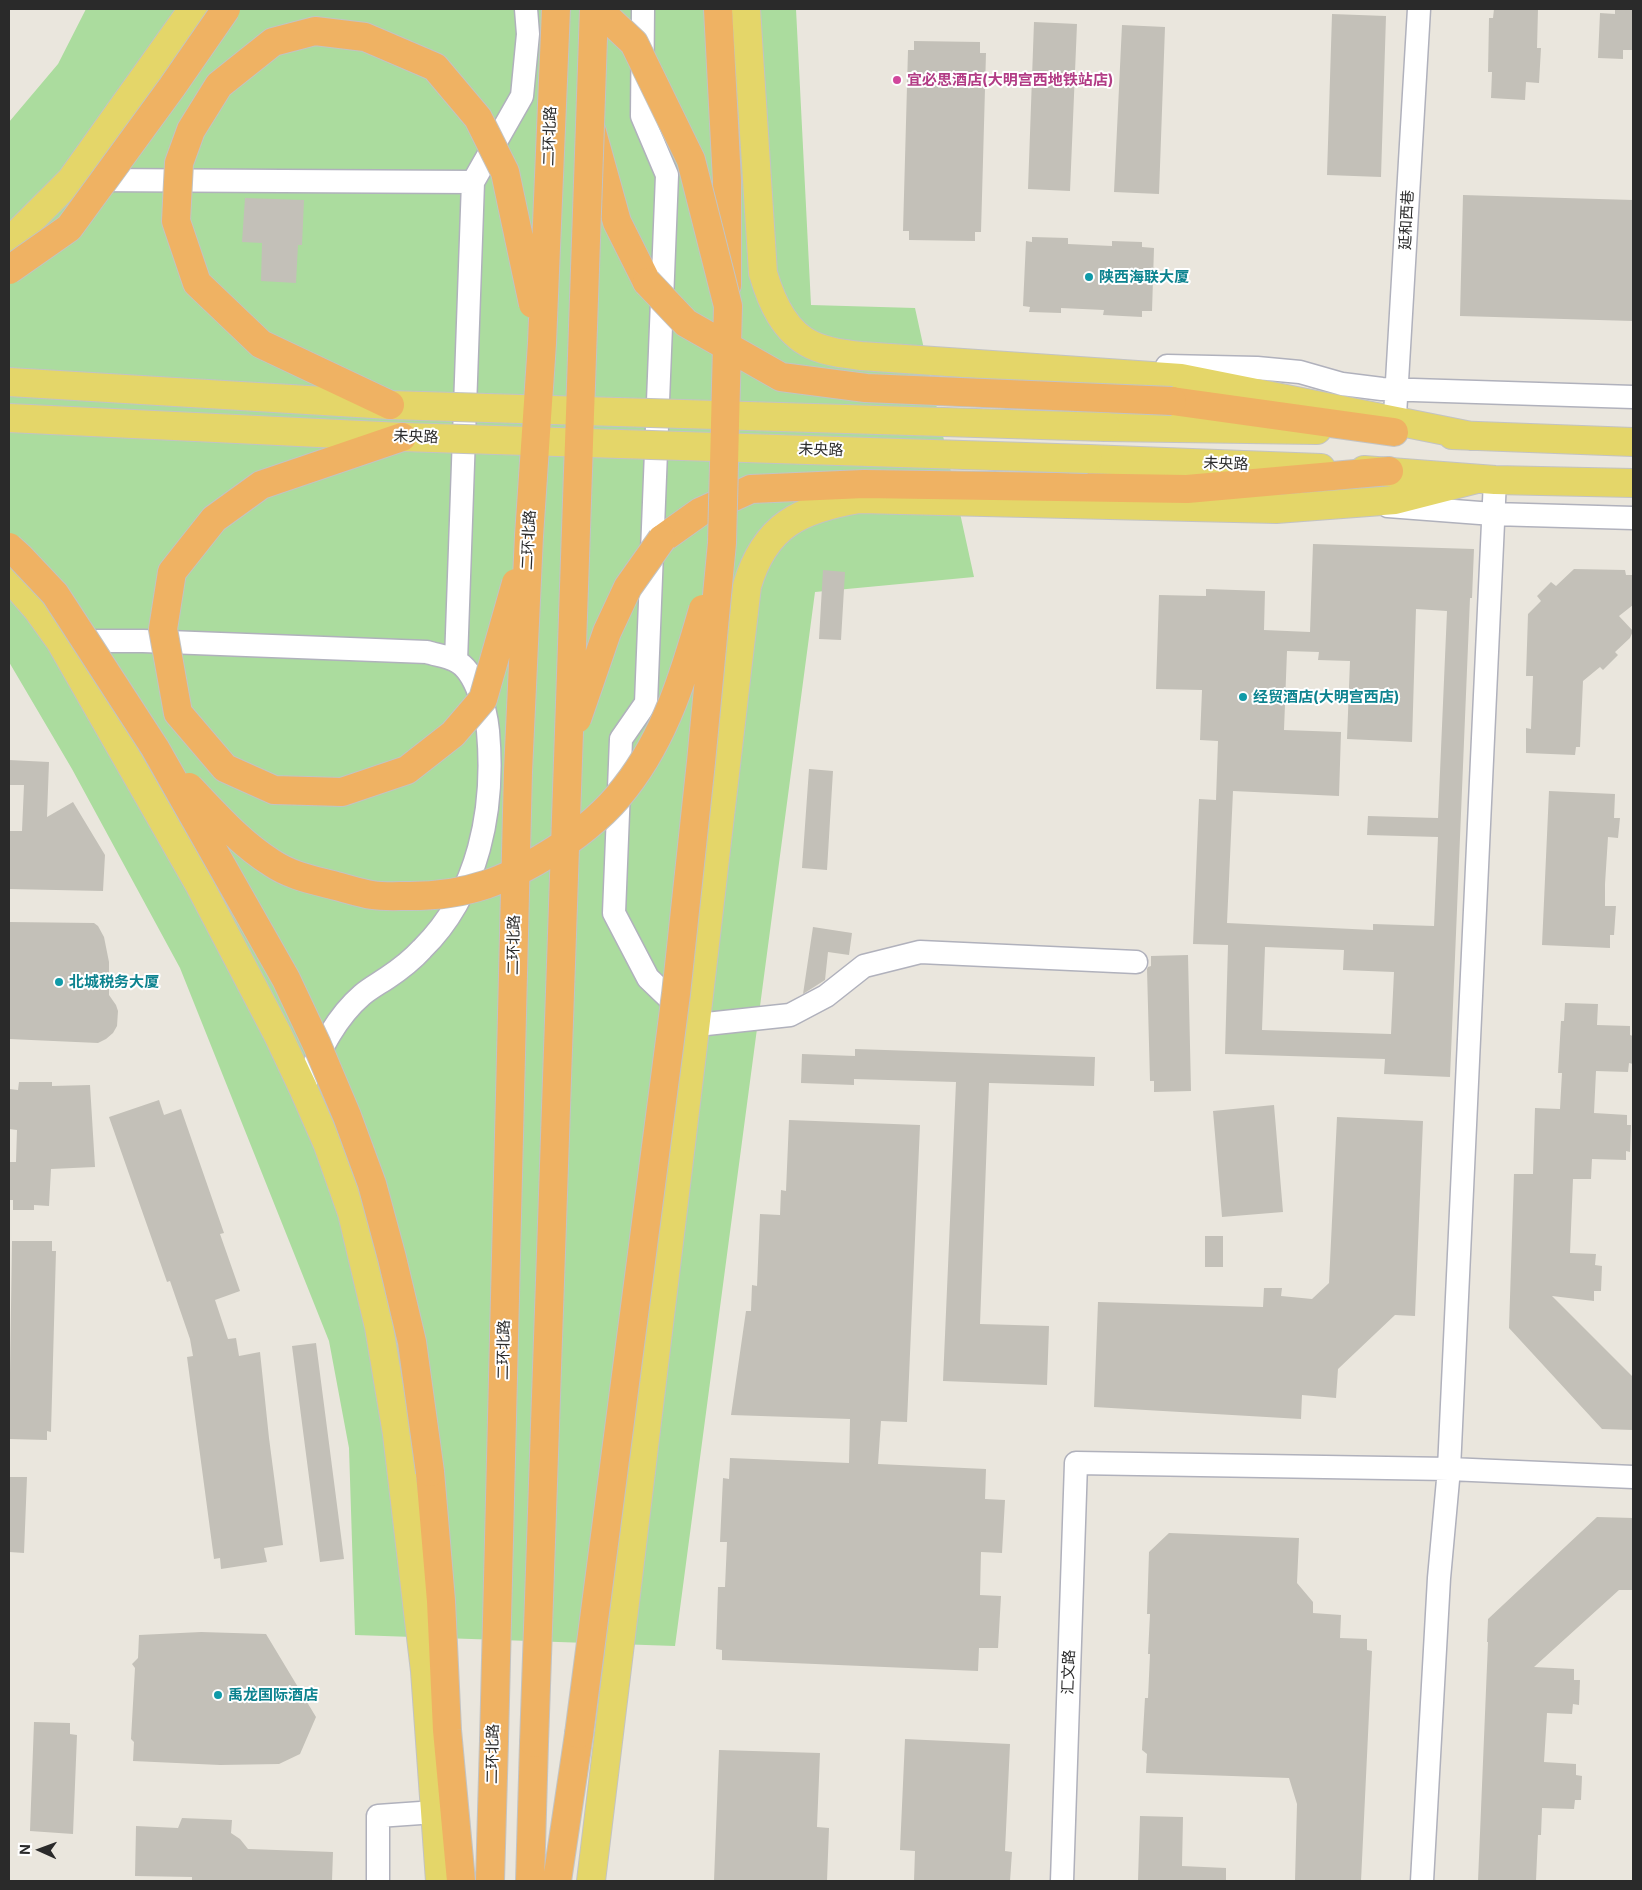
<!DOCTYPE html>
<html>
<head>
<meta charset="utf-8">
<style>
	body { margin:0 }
	#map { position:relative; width:1642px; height:1890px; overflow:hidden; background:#eae6dd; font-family:Inter,sans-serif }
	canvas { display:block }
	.frame { position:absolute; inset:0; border:10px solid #2a2a2a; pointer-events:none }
	.north { position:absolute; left:15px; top:1825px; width:50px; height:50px; -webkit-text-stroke:4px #fff; paint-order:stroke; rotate:272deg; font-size:14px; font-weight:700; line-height:20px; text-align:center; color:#2a2a2a }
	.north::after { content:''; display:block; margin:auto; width:18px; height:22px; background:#2a2a2a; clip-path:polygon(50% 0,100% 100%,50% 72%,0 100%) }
</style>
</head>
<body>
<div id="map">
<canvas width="1642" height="1890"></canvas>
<div class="frame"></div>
<div class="north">N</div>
</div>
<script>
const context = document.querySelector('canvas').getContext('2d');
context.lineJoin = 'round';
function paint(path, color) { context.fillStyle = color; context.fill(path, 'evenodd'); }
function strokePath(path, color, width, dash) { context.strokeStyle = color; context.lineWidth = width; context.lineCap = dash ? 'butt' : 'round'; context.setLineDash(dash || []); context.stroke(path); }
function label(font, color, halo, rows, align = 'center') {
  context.font = font + ' Inter,"Noto Sans SC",sans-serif'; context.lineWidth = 4; context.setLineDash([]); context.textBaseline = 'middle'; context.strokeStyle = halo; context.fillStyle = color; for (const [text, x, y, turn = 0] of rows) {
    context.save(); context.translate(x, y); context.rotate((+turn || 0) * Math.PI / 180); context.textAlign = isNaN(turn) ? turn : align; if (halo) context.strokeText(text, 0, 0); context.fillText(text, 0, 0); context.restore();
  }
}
paint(new Path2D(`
	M86,9H796L811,305L915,308L974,577L815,592L675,1646L355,1635L349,1448L329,1341L180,968L72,769L9,662V122L58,64Z`), '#abdc9e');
paint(new Path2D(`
	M1494,9H1538L1537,48H1541L1539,83L1526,82L1525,100L1491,98L1492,72H1488L1489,18H1493Z
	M1615,9H1633V50H1623V59L1598,58L1600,13L1615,14Z
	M1332,14L1386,16L1381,177L1327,175Z
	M1034,22L1077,24L1070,191L1028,189Z
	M1122,25L1165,27L1159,194L1114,192Z
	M914,41L980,42V53H986L981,232H975V241L909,240V231H903L908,50H914Z
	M1463,195L1633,200V321L1460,316Z
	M245,198L304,200L302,245H298L296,283L261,281L262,243L242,242Z
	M1032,237L1068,238V244L1112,246V241L1142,242V247L1154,248L1152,311H1142V317L1103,315L1104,310L1061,308V313L1029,312L1030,307L1023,306L1026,241L1032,242Z
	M1313,544L1474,549L1472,598H1470L1450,1077L1384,1074L1385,1059L1225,1054L1228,945L1193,944L1199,799L1216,800L1218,741L1200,740L1202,690L1156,689L1159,595L1206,596V589L1265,591L1264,630L1310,632ZM1416,609L1447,611L1438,818L1368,816L1367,835L1438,837L1434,926L1373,924V930L1227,923L1233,791L1339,796L1341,732L1284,730L1287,651L1319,652L1318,660L1350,661L1347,739L1412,742ZM1265,947L1344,950L1343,970L1394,972L1391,1034L1262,1030Z
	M1574,569L1625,570L1626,575H1633V605L1619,616L1633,631L1630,638L1615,652L1618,655L1603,670L1600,667L1583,681L1580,747H1576L1575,755L1526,753V728L1531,729L1533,676H1526L1528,614L1541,601L1537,596L1551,582L1556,586Z
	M823,570L845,572L841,640L819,639Z
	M9,760L49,762L47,817L73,802L105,855L103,891L9,889V831H22L24,785H9Z
	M809,769L833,771L827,870L802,868Z
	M1549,791L1615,794L1614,818H1620L1618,838L1608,837L1605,884V906H1616L1614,935H1610V948L1542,945Z
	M9,922L94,923L98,926L104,937L109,962V995L116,1005L118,1011L117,1026L113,1033L106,1039L98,1043L9,1039Z
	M813,927L852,933L849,955L828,952L825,980L803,994Z
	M1188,955L1191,1091L1154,1092V1081H1150L1147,969L1148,967L1151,966V956Z
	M1565,1003L1598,1004L1597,1025L1630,1026V1035L1633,1036V1064L1629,1063L1628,1072L1596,1071L1594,1113L1627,1115V1125H1631L1630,1152L1626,1151V1160L1592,1159L1591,1179H1573L1570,1253L1596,1254L1595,1265L1602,1266L1601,1291H1594V1301L1552,1296L1633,1377V1430L1602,1429L1509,1328L1514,1174H1533L1535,1108L1560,1109L1562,1073H1558L1561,1021H1564Z
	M855,1049L1095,1057L1094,1086L989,1083L980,1324L1049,1326L1047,1385L943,1381L956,1082L854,1079V1085L801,1083L802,1054L855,1056Z
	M19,1082H52V1086L90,1085L95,1167L51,1169L49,1206L34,1205V1210H13V1200H9V1162H16L17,1130L9,1129V1089L18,1090Z
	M159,1100L164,1115L181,1109L224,1233L220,1234L240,1291L215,1300L228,1339L236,1338L239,1356L260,1352L269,1438L283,1545L264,1548L267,1562L221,1569L220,1558L214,1559L187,1357L193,1356L190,1339L170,1281L167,1282L109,1117Z
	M1274,1105L1283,1212L1222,1217L1213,1111Z
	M1337,1117L1423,1121L1415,1316L1395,1315L1338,1369L1336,1398L1302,1395L1301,1419L1094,1407L1098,1302L1263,1307L1264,1288H1282L1281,1296L1312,1299L1329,1283Z
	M789,1120L920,1125L907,1422L881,1421L878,1464L986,1469L985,1499L1005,1500L1002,1553L981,1552L980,1595L1001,1596L998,1648H979L978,1671L722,1660V1650L716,1649L718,1587H725L727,1542H720L723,1478L729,1479L730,1458L849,1463L850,1419L731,1415L746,1311H751L752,1285L757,1286L760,1214L780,1215L781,1190L786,1191Z
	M1205,1236H1223V1267H1205Z
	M12,1241H52V1251H56L51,1432L47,1431V1440L9,1439Z
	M316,1343L344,1559L320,1562L292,1346Z
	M9,1477H27L24,1553L9,1552Z
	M1597,1517L1633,1518V1590H1619L1534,1667L1574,1669V1680H1580L1579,1705L1573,1704L1572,1714L1547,1713L1544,1762L1576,1764V1775L1582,1776L1581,1800H1575L1574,1809L1542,1808L1541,1835H1538L1536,1881H1478L1488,1642H1487L1488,1619Z
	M1169,1533L1299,1538L1297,1583L1313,1602V1613L1341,1615L1340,1638L1367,1639V1650L1372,1651L1361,1881H1295L1297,1804L1289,1778L1146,1773L1147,1754L1142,1750L1145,1698H1148L1150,1654H1148L1150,1614H1147L1149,1552Z
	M201,1632L266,1634L316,1717L300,1754L279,1764L220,1765L133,1761L134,1742L131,1739L135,1668L132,1664L138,1658L139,1635Z
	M34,1722L70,1723V1734L77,1735L73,1834L30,1831Z
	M905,1739L1010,1744L1005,1851L1012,1852L1010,1881H914L915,1851L900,1850Z
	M719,1750L820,1753L817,1827L829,1828L827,1881H714Z
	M1140,1816L1183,1817L1182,1866L1226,1868V1881H1138Z
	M182,1818L232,1820L231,1833L240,1839L248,1849L333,1852L332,1881H192V1877L135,1876L136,1826L178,1828Z`), '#c3c0b8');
const minor = new Path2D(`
	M643,9L642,116L667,175L646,703L621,739L614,913L648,978L697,1025L790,1015L826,996L864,966L920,952L1136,962
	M92,180L473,182
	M1167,366L1257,368L1300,372L1342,384L1382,389L1633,397
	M1394,432L1419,9
	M1388,506L1493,514L1633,518
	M73,641H143L427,652C436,655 448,656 456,661C476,671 486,711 488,731C495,809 479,893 422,949C412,960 399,970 387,978C378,984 369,989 362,995C333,1020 319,1054 303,1088
	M456,661L473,182L522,96L528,34L526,9
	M378,1881V1816L435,1812
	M1062,1881L1076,1463L1449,1469L1633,1477
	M1422,1881L1439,1578L1449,1469L1495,480`);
const major = new Path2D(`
	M746,9L763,273C771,301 784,332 812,345C827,352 844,354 861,356L1181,378L1471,436
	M9,242L71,180L193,9
	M1106,427L1317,430
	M1452,435L1633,442
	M1088,459L1321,468
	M1364,470L1495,480L1633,483
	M9,577L37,609L60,641L199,884L278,1035L303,1088L328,1145L352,1213L379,1327L397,1434L425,1671L440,1881
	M591,1881C643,1450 698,1018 747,586C765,525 800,509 859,499L1276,509L1395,500L1477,479`);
const highway = new Path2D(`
	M718,9L727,181V285
	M592,132L617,222L647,282
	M1172,401L1394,432
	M662,539L700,512L751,489L864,484L1187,489L1389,471
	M430,1472L441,1601L447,1730L461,1881
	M490,1881L494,1741
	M530,1881L534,1743
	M557,1881L579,1734`);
strokePath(minor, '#b0b1bc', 25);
strokePath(major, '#c3c3c3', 30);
strokePath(highway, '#c3c3c3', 30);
strokePath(minor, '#fff', 22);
strokePath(major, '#e4d669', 28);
strokePath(highway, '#efb263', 28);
const majorBridge = new Path2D(`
	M9,382L390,405L1106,427
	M9,418L402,437L1088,459`);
const highwayBridge = new Path2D(`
	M9,270L69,228L172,87L226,9
	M647,282L686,323L781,377L866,388L1172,401
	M390,405L261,344L197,283L176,221L179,163L191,130L219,85L273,42L315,31L365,37L435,67L478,118L505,172L533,304
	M402,437L261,485L214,519L172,572L163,629L178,713L225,768L274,790L342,792L407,770L453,734L483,699L516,583
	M9,547L20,557L55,594L155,748L286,979L317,1045L347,1116L372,1184L392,1258L412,1342L430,1472
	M577,719L607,632L628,587L662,539
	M189,787C215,814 240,843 272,863C291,876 314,880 336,886C348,889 360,893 372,895C384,897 398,896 410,896C468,896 506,881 555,850C581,833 605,814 625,788C666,736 685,672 703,609
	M579,1734L676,994L701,762L722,543L728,306L691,160L634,43L598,9
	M494,1741L518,772L529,536L542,343L556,9
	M534,1743L594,9`);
strokePath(majorBridge, '#c3c3c3', 30, []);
strokePath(highwayBridge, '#c3c3c3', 30, []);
strokePath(majorBridge, '#e4d669', 28);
strokePath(highwayBridge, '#efb263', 28);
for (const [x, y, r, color] of [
	[897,80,5,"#d1479c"],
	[1089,277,5,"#0f9aa8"],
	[1243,697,5,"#0f9aa8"],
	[59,982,5,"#0f9aa8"],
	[218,1695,5,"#0f9aa8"]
]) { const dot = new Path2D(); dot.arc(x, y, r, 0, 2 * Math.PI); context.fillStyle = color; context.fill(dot); strokePath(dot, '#fff', 2); }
label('bold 15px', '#b23c85', '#fff', [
	["宜必思酒店(大明宫西地铁站店)",907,80]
], 'left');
label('15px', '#2a2a2a', '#fff', [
	["二环北路",550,136,-88],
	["延和西巷",1407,220,-87],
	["未央路",416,437,2],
	["未央路",821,450,2],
	["未央路",1226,464,2],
	["二环北路",529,540,-87],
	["二环北路",514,945,-89],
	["二环北路",504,1350,-89],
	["汇文路",1069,1672,-88],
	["二环北路",493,1754,-89]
]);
label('bold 15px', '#0d838f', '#fff', [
	["陕西海联大厦",1099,277],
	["经贸酒店(大明宫西店)",1253,697],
	["北城税务大厦",69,982],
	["禹龙国际酒店",228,1695]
], 'left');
</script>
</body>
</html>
